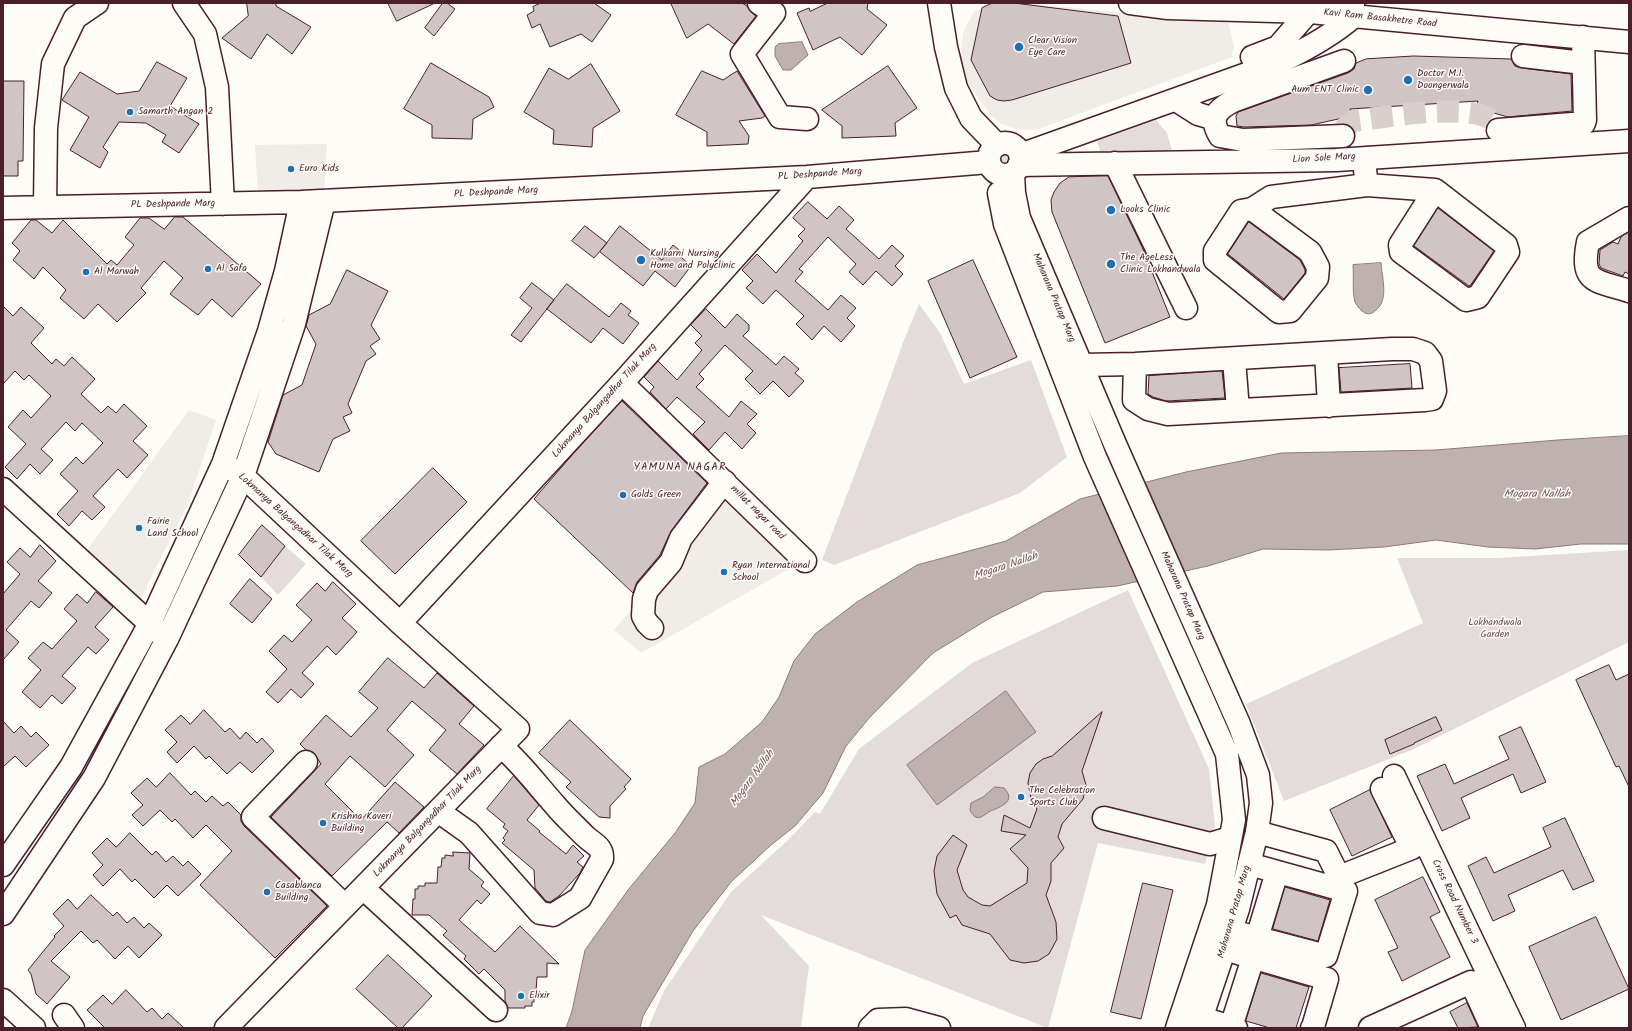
<!DOCTYPE html>
<html>
<head>
<meta charset="utf-8">
<style>
	body { margin:0 }
	#map { position:relative; width:1632px; height:1031px; overflow:hidden; background:#fdfcf7; font-family:Kalam,sans-serif }
	canvas { display:block }
	.frame { position:absolute; inset:0; border:4px solid #4a1f2b; pointer-events:none }
</style>
</head>
<body>
<div id="map">
<canvas width="1632" height="1031"></canvas>
<div class="frame"></div>
</div>
<script>
const context = document.querySelector('canvas').getContext('2d');
context.lineJoin = 'round';
function paint(path, color) { context.fillStyle = color; context.fill(path, 'evenodd'); }
function strokePath(path, color, width, dash) { context.strokeStyle = color; context.lineWidth = width; context.lineCap = dash ? 'butt' : 'round'; context.setLineDash(dash || []); context.stroke(path); }
function label(font, color, halo, rows, align = 'center') {
  context.font = font + ' Kalam,sans-serif'; context.lineWidth = 3; context.setLineDash([]); context.textBaseline = 'middle'; context.strokeStyle = halo; context.fillStyle = color; for (const [text, x, y, turn = 0] of rows) {
    context.save(); context.translate(x, y); context.rotate((+turn || 0) * Math.PI / 180); context.textAlign = isNaN(turn) ? turn : align; if (halo) context.strokeText(text, 0, 0); context.fillText(text, 0, 0); context.restore();
  }
}
paint(new Path2D(`
	M996,3H1019L1228,22L1234,47L1232,57L1036,130L1016,129L1000,123L989,113L968,83L961,57L963,35L966,26L974,12Z
	M327,144L324,193L258,194L255,145Z
	M189,410L216,420L188,504L138,604L85,553Z
	M728,487L801,562L641,653L614,630L671,562Z`), '#f0ece8');
paint(new Path2D(`
	M1156,120L1167,133L1173,154L1102,156L1097,141Z
	M1005,150H1010L1014,154L1006,169L999,166L997,154Z
	M919,304L940,333L964,384L1031,360L1067,457L1020,493L834,565L822,560L875,421L904,340Z
	M285,546L306,564L278,595L261,577Z
	M1629,550V642L1414,749L1284,801L1246,704L1423,623L1397,558H1497Z
	M1128,590L1209,769L1215,826L1205,864L1098,843L1048,1028L761,915L809,966L801,1028H648L664,991L731,892L788,840L813,814L816,812L820,814L859,749L972,663Z`), '#e3dcda');
const water = new Path2D(`
	M802,42L808,55L791,70H783L775,56V47L778,44Z
	M1381,263C1382,278 1389,300 1376,310C1373,313 1370,315 1365,313C1361,311 1357,306 1355,302C1352,291 1354,276 1353,265Z
	M1629,436V544H1581L1535,549L1488,547L1436,540L1384,547L1329,550L1263,549L1208,566L1117,586L1043,592L990,618L933,653L870,717L846,746L823,793L795,826L771,845L731,882L693,931L643,1016L640,1028H566L572,1011L585,950L628,890L675,833L695,803L699,767L725,754L762,722L779,697L794,661L815,634L857,602L917,565L1006,541L1080,499L1186,472L1281,453L1436,450L1558,440Z
	M1006,691L1036,732L937,805L907,765Z
	M995,787L1004,788C1016,800 1003,806 993,810C985,812 978,826 970,810L971,803L983,797Z`);
paint(water, '#c0b1b1');
strokePath(water, '#91777b', 1);
const building = new Path2D(`
	M247,3H276V6L311,27L292,54L267,34L251,59L222,38L248,16Z
	M388,3H435L397,21Z
	M443,3H447L455,9L434,36L425,28Z
	M541,3H594L611,15L592,42L581,34L550,47L540,24L532,28L527,15L534,11L533,7Z
	M671,3H742L747,6L752,13L756,16L734,44L708,24L687,38Z
	M828,3H868L867,9L887,25L862,55L840,37L813,50L797,13L809,8L810,11Z
	M993,3H1014L1118,16L1131,63L1012,100L1004,101L997,100L990,96L971,60L982,8Z
	M1414,56L1511,59L1515,66L1522,68L1571,74L1572,111L1508,117L1476,108L1478,101L1350,109L1352,116L1311,125L1244,127L1237,126L1236,116L1238,112L1348,73L1354,69L1356,63L1366,59Z
	M157,62L187,78L170,106L199,124L179,153L162,142L166,135L146,123L119,122L103,147L108,152L100,168L70,150L89,117L62,100L80,72L117,94L139,91Z
	M431,63L489,97L494,107L473,119L472,139L432,138V125L404,109Z
	M591,64L620,111L593,128L592,147L553,144L554,130L524,112L549,68L568,79Z
	M888,66L917,108L895,123L896,136L842,138V126L822,110Z
	M702,71L723,80L737,71L765,116L762,118L739,121L749,136L748,144L707,146V132L676,115Z
	M3,81H24L23,161H18V176H3Z
	M1108,176L1143,249L1170,317L1105,343L1052,212L1051,200L1054,192L1060,183L1069,177Z
	M808,202L827,219L839,206L854,220L846,229L879,259L892,245L904,256L895,266L903,274L892,286L876,271L863,285L849,272L856,264L828,237L799,269L803,272L795,281L828,310L841,295L856,308L847,318L855,326L841,342L824,326L812,340L796,324L804,316L776,290L763,304L746,288L753,281L742,270L757,254L776,273L803,241L798,236L805,229L793,218Z
	M1438,208L1494,251L1470,286H1469L1414,246Z
	M175,217H183L261,284L232,317L212,299L198,315L170,294L183,278L164,261L141,288L146,293L117,322L98,304L84,319L60,298L66,290L43,267L34,279L13,260L20,251L12,243L31,220H36L52,233L63,220L107,264L111,260L117,265L134,245L125,237L140,218H149L164,229Z
	M1249,222L1300,260L1305,270V273L1284,299L1228,254Z
	M585,226L607,243L594,258L572,241Z
	M620,226L662,260L673,245L684,254L681,257L691,266L675,287L655,271L643,286L600,252Z
	M1629,232V274L1625,272L1623,276L1601,268L1599,264L1600,250L1613,242L1618,244L1621,237Z
	M973,260L1017,357L970,378L928,281Z
	M347,270L388,291L371,325L380,339L370,346L376,354L366,361L348,404L352,413L343,417L350,431L333,439L319,472L276,454L268,442L283,395L302,385L316,344L306,326L309,315L330,304Z
	M532,283L554,300L521,342L511,335L532,308L520,298Z
	M567,284L609,317L621,303L631,311L628,315L639,323L623,344L603,328L591,343L547,309Z
	M3,306L13,316L21,307L44,328L31,343L52,364L56,359L64,366L72,357L95,379L81,394L101,413L108,406L116,413L124,404L147,426L133,441L148,455L127,478L118,469L93,496L105,507L92,520L82,511L69,526L57,514L78,491L60,474L76,457L83,464L103,443L82,423L75,431L66,422L41,449L53,460L40,474L30,464L17,479L5,467L26,444L8,427L23,410L31,418L51,396L29,375L24,380L15,371L3,384Z
	M706,309L725,328L737,314L749,325V330L743,336L776,365L784,356L799,369L795,373L804,381L789,397L773,381L760,394L745,379L753,371L725,345L699,374L704,379L696,387L729,417L741,401L757,414L747,424L756,433L742,449L725,432L709,450L693,434L705,422L677,397L666,409L650,392L654,387L644,377L658,361L677,380L702,350L695,343L702,336L691,325Z
	M1410,364L1412,388L1341,392L1339,368Z
	M1222,371L1225,398L1166,401L1153,397L1148,394L1149,376Z
	M622,401L707,483L671,531L660,555L637,582L633,593L534,499L573,454Z
	M433,468L467,502L395,574L361,541Z
	M262,525L285,546L261,577L239,555Z
	M40,545L56,561L38,581L52,593L39,608L31,601L6,630L19,642L3,660V594L20,574L7,562L20,548L30,557Z
	M250,579L272,599L252,623L230,604Z
	M333,582L356,604L342,618L357,632L336,655L327,646L302,673L314,684L301,698L291,689L278,703L266,692L287,669L269,651L284,635L292,642L312,620L296,605L317,583L325,591Z
	M96,592L113,607L95,627L109,640L96,654L88,647L62,676L76,688L62,704L52,695L40,708L22,692L41,670L28,658L43,642L52,649L77,621L64,609L77,594L87,603Z
	M388,658L424,688L437,673L474,706L459,724L484,745L457,774L429,750L446,730L412,701L387,730L414,755L385,787L350,756L325,784L361,820L395,782L424,807L399,833L387,822L332,876L271,817L321,764L314,753L306,750L300,744L326,715L351,737L378,708L359,692Z
	M1609,665L1616,680L1629,674V787L1619,766L1616,767L1576,680Z
	M204,710L225,732L230,728L240,739L246,732L257,743L262,738L274,751L252,773L240,762L227,774L209,756L206,759L194,746L177,763L167,752L177,742L165,730L181,715L190,724Z
	M1102,712L1082,771L1086,785L1083,799L1062,824L1058,837L1064,848L1051,863V881L1046,895L1056,922L1057,939L1049,954L1038,961L1024,963L1010,960L990,934L962,925L956,915L950,918L937,894L934,871L937,856L953,835L967,845L957,870L963,890L968,897L982,905L990,906L1027,883L1028,868L1010,849L1026,835L1001,831L1004,815L1030,828L1037,809L1032,803L1028,783L1030,773L1036,764L1043,759L1052,756Z
	M1436,717L1442,730L1414,743V744L1390,754L1385,740Z
	M570,720L631,779L624,787L626,789L610,806V818L599,817L566,787L571,782L539,753Z
	M3,721L14,733L21,726L31,737L36,732L49,745L26,767L15,756L3,767Z
	M1521,727L1546,782L1521,793L1513,774L1461,798L1470,818L1442,831L1417,776L1445,764L1454,784L1509,759L1499,737Z
	M170,773L191,795L195,791L206,802L212,796L223,806L228,802L241,815V821L244,826L327,906L275,958L200,885L232,851L206,825L193,838L175,819L172,822L160,810L143,826L132,815L143,805L131,793L147,778L156,787Z
	M514,776L539,805L527,820L540,831L539,832L566,854L573,845L584,856L577,862L583,867L580,873L559,896L550,902L546,901L535,888L534,870L502,843L505,840L503,838L508,831L503,827L505,824L487,809Z
	M1370,790L1392,837L1352,856L1330,810Z
	M1565,818L1594,881L1573,890L1563,870L1508,895L1515,911L1493,921L1468,866L1486,857L1494,873L1551,847L1543,828Z
	M130,833L152,855L156,851L166,862L173,856L183,866L188,861L201,874L178,896L167,885L154,898L135,879L132,882L120,869L103,886L93,875L103,865L92,853L107,838L116,847Z
	M453,852L470,853L469,869L484,882L481,886L490,894L481,904L477,900L459,920L495,952L520,926L559,964L547,963V977H537L536,991L534,992V1002H532V1006H525V1008H508L505,1001V990L484,969L479,974L464,959L466,956L443,935L447,931L429,915H412L413,899H415V889H418V886H425V883H437L438,867H441L442,858H445V855L453,856Z
	M1423,877L1440,912L1430,917L1450,957L1402,981L1388,952L1398,948L1375,900Z
	M1143,883L1173,890L1141,1019L1111,1012Z
	M1285,887L1330,900L1318,941L1273,929Z
	M91,895L113,916L117,912L127,923L134,917L144,928L149,923L162,935L139,958L128,946L115,959L97,940L93,943L81,931L51,961L70,977L47,1004L36,994L31,974L28,970L55,937L54,936L64,926L53,914L68,899L77,909Z
	M1596,917L1629,989L1561,1020L1529,947Z
	M388,955L432,996L402,1028H398L356,989Z
	M1261,973L1309,987L1296,1028H1270L1246,1021Z
	M126,990L147,1012L152,1008L162,1019L168,1013L184,1028H105L87,1010L103,995L112,1004Z
	M1467,1003L1478,1027L1458,1028L1450,1012Z`);
paint(building, '#d0c5c4');
strokePath(building, '#4a1f2b', 1);
strokePath(new Path2D(`
	M1344,132L1345,128L1353,121C1380,118 1483,99 1496,125`), '#d9d0ce', 22, [22, 11]);
const minor = new Path2D(`
	M184,3L205,34L217,87L223,204
	M759,3L774,13L742,54L780,117L807,119
	M939,3L946,47L956,88L971,118L997,145
	M1130,3L1168,8L1310,12L1629,42
	M1523,56L1583,63
	M1176,100L1198,114L1215,119
	M1498,130L1584,123L1585,120L1583,37
	M1343,136L1243,140L1220,136C1209,118 1216,110 1233,101L1344,61
	M1115,163L1186,308
	M1019,165L1336,160L1629,141
	M1365,170L1367,185L1435,190L1506,245L1508,252L1478,297L1466,300L1401,252L1400,245L1435,190
	M45,207L46,128L53,64L75,18L97,3
	M3,208L301,202L807,177L989,162
	M1252,209L1310,252L1318,267L1317,278L1290,311L1279,312L1215,260V251L1241,211L1252,209L1271,197L1367,185
	M1629,218L1588,242C1580,284 1595,280 1629,291
	M1326,353L1329,406
	M1234,359L1238,410
	M1082,365L1135,364L1392,349H1413L1425,353L1431,361L1435,391L1432,399L1425,400L1168,414L1148,409L1134,400L1135,364
	M622,383L805,561
	M223,464L243,476L400,623L518,729L226,1028
	M3,489L160,633
	M400,623L622,383L807,177
	M652,628L647,623L643,616L644,599L647,590L671,562L681,538L720,487L725,482
	M306,762L253,817L345,906
	M1394,776L1514,1028
	M1382,789L1408,841
	M438,811L469,833L540,913L553,915L580,898L602,859C603,846 593,844 585,836C575,826 564,816 555,805C537,785 522,764 501,746
	M1104,818L1210,844L1230,838
	M1257,832L1326,851L1339,877L1412,848
	M3,865L71,767L149,625L223,464L269,331L286,271L301,202
	M363,888L496,1010
	M3,914L94,778L167,639L243,476L294,324L324,201
	M1231,931L1326,956L1346,891L1249,864
	M1257,938L1277,872
	M1224,949L1327,979L1313,1027L1312,1028
	M3,1000L34,1028
	M64,1015L73,1028
	M1201,1018L1236,1028
	M1231,1027L1253,958
	M870,1028L878,1020L906,1019L939,1028
	M1370,1028L1471,982L1492,1028`);
const major = new Path2D(`
	M1252,57L1278,47L1316,3
	M989 159a16 16 0 1 1 32 0a16 16 0 1 1-32 0Z
	M1020,155L1280,62C1307,49 1331,36 1353,17V3
	M1013,173L1014,193L1019,218L1115,444L1239,724L1258,775L1261,803L1257,832L1238,909L1198,1028
	M999,193L1005,224L1095,457L1227,754L1234,820L1218,905L1177,1028`);
strokePath(minor, '#4a1f2b', 25);
strokePath(major, '#4a1f2b', 25);
strokePath(minor, '#fdfcf7', 22);
strokePath(major, '#fdfcf7', 22);
for (const [x, y, r, color] of [
	[1019,47,5,"#1f6fb2"],
	[1408,80,5,"#1f6fb2"],
	[1368,90,5,"#1f6fb2"],
	[130,112,4,"#1f6fb2"],
	[291,169,4,"#1f6fb2"],
	[1111,210,5,"#1f6fb2"],
	[641,260,5,"#1f6fb2"],
	[1111,264,5,"#1f6fb2"],
	[208,269,4,"#1f6fb2"],
	[86,272,4,"#1f6fb2"],
	[623,495,4,"#1f6fb2"],
	[139,528,4,"#1f6fb2"],
	[724,572,4,"#1f6fb2"],
	[1021,797,4,"#1f6fb2"],
	[323,823,4,"#1f6fb2"],
	[267,892,4,"#1f6fb2"],
	[521,996,4,"#1f6fb2"]
]) { const dot = new Path2D(); dot.arc(x, y, r, 0, 2 * Math.PI); context.fillStyle = color; context.fill(dot); strokePath(dot, '#fdfcf7', 1.5); }
label('10px', '#4a1f2b', '#fdfcf7', [
	["Kavi Ram Basakhetre Road",1380,19,6],
	["Lion Sole Marg",1324,159,-3],
	["PL Deshpande Marg",820,175,-4],
	["PL Deshpande Marg",496,193,-3],
	["PL Deshpande Marg",173,205,-1],
	["Maharana Pratap Marg",1053,298,67],
	["Lokmanya Balgangadhar Tilak Marg",605,401,-48],
	["millat nagar road",757,513,45],
	["Lokmanya Balgangadhar Tilak Marg",295,526,42],
	["Maharana Pratap Marg",1182,596,66],
	["Lokmanya Balgangadhar Tilak Marg",428,822,-46],
	["Cross Road Number 3",1454,902,64],
	["Maharana Pratap Marg",1235,912,-74]
]);
label('10px', '#4a1f2b', '#fdfcf7', [
	["Clear Vision",1028,41],
	["Eye Care",1028,53],
	["Doctor M.I.",1417,74],
	["Doongerwala",1417,86],
	["Aum ENT Clinic",1359,90,"right"],
	["Samarth Angan 2",138,112],
	["Euro Kids",299,169],
	["Looks Clinic",1120,210],
	["Kulkarni Nursing",650,254],
	["Home and Polyclinic",650,266],
	["The AgeLess",1120,258],
	["Clinic Lokhandwala",1120,270],
	["Al Safa",216,269],
	["Al Marwah",94,272],
	["Golds Green",631,495],
	["Fairie",147,522],
	["Land School",147,534],
	["Ryan International",732,566],
	["School",732,578],
	["The Celebration",1029,791],
	["Sports Club",1029,803],
	["Krishna Kaveri",331,817],
	["Building",331,829],
	["Casablanca",275,886],
	["Building",275,898],
	["Elixir",529,996]
], 'left');
label('10px', '#704e57', '#fdfcf7', [
	["Lokhandwala",1495,623],
	["Garden",1495,635]
]);
context.letterSpacing = '1px';
label('11px', '#4a1f2b', '#fdfcf7', [
	["YAMUNA NAGAR",680,468]
]);
context.letterSpacing = '0px';
label('italic 11px', '#73525a', '#fdfcf7', [
	["Mogara Nallah",1537,495],
	["Mogara Nallah",1006,567,-18],
	["Mogara Nallah",753,779,-54]
]);
</script>
</body>
</html>
